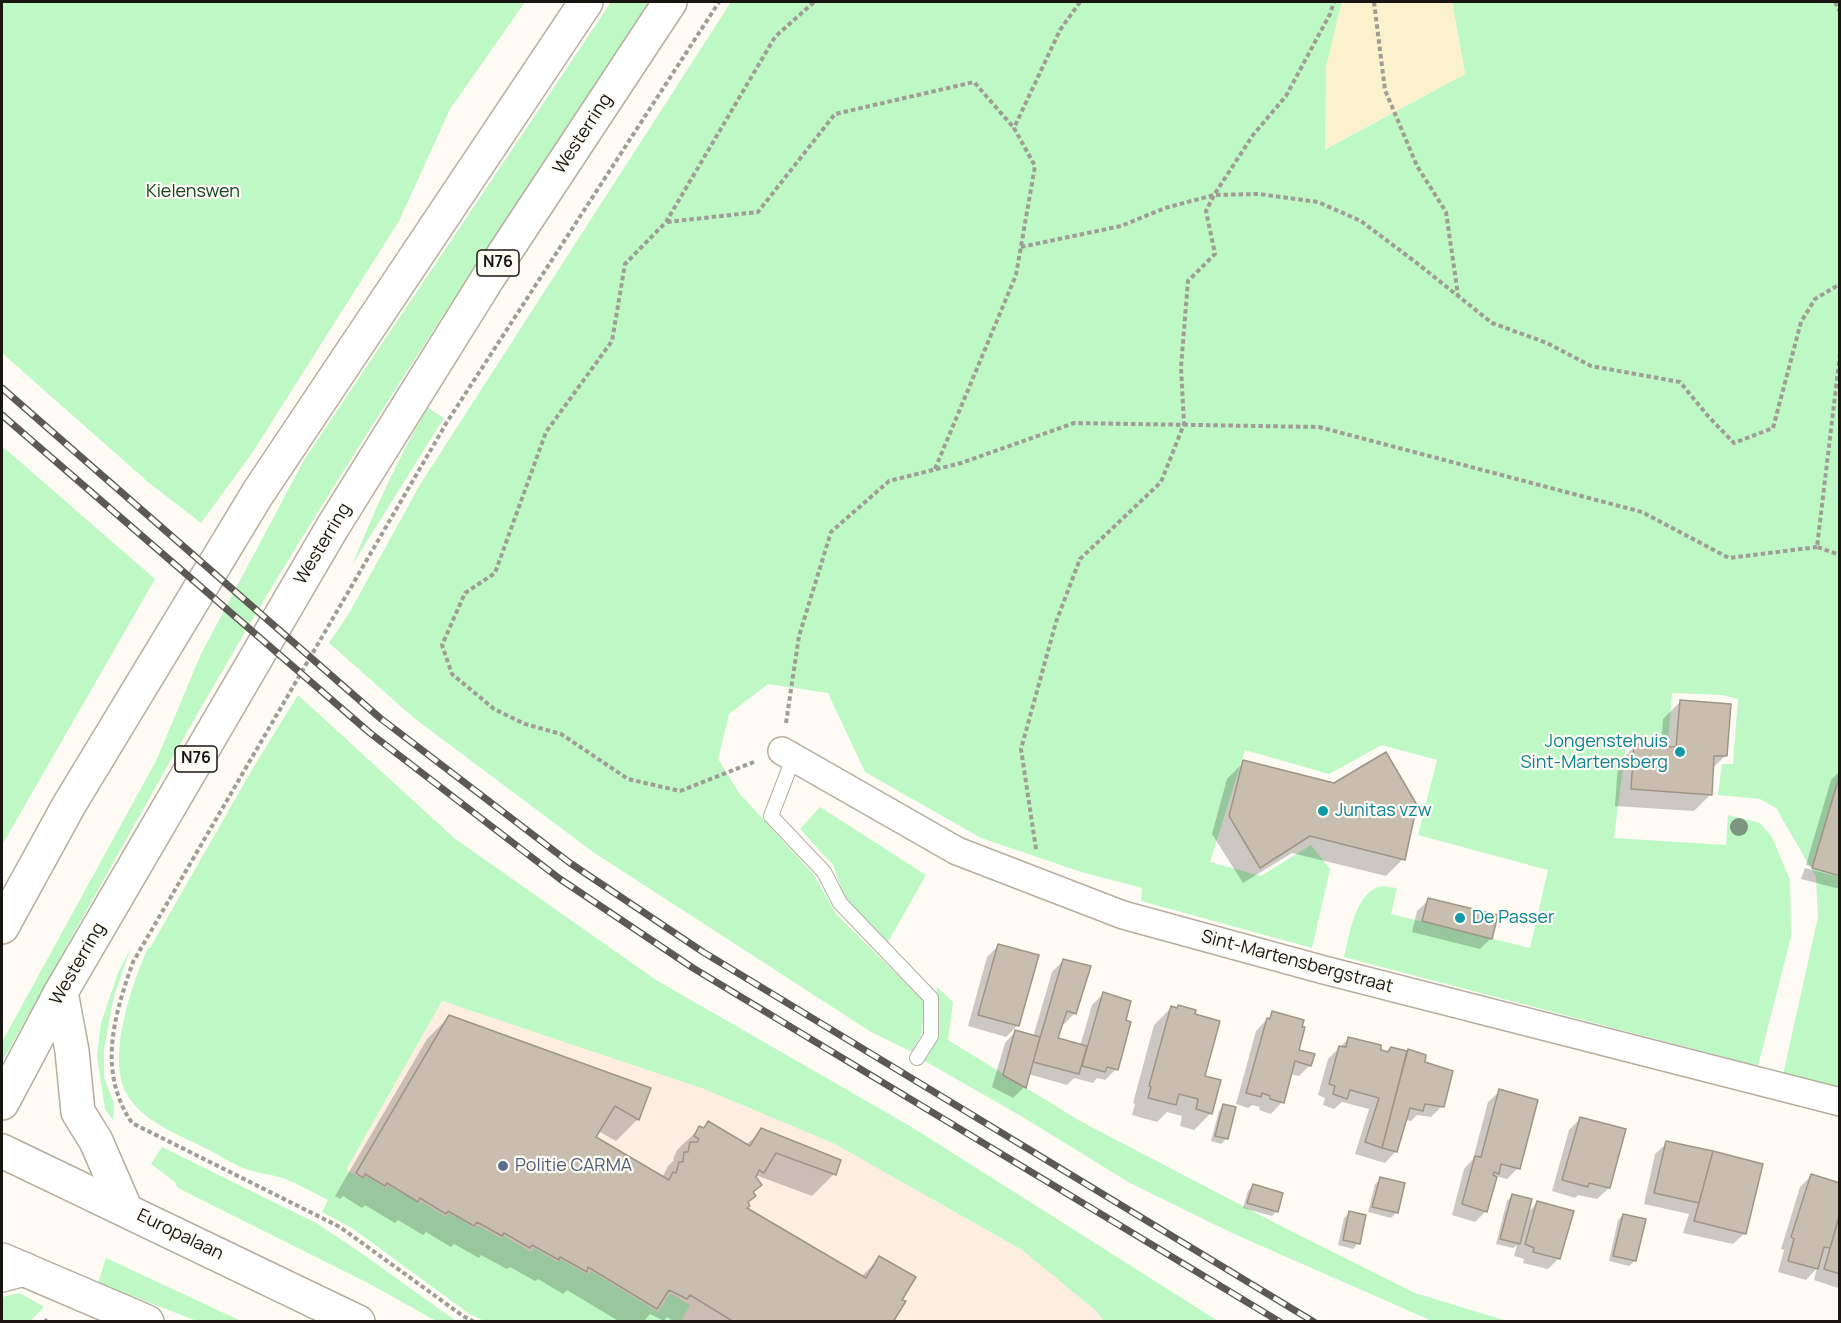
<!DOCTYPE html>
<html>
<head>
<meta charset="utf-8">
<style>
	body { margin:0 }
	#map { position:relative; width:1841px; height:1323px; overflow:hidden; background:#fefaf4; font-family:Manrope,sans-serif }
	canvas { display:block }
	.frame { position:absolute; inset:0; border:3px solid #191510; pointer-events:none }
</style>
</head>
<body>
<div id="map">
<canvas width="1841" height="1323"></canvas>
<div class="frame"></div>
</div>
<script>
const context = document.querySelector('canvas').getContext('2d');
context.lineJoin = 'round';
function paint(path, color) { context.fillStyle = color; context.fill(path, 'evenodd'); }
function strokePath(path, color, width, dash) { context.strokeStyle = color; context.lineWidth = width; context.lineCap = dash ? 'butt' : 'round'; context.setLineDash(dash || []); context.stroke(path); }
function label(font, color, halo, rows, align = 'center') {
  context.font = font + ' Manrope,sans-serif'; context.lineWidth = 4.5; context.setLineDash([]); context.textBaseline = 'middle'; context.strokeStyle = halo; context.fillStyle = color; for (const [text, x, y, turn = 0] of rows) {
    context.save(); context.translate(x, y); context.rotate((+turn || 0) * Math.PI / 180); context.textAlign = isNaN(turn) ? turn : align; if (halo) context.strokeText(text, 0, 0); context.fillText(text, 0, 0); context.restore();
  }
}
paint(new Path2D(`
	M442,1001L704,1089L835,1144L1022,1250L1095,1310L1104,1321H554L340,1180Z`), '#feede1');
paint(new Path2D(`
	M2,2H525L450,109L399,221L252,453L201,523L148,482L2,353Z
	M611,2H651C538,171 424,341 316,515C205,693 105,879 2,1062V1042L157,759L201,654L304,460Z
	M731,2H1342L1326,68V149L1465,74L1452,2H1839V1087L1783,1075L1818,917L1816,877L1776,808L1760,799L1718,795L1722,764H1733L1738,699L1722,695L1672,693L1668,742L1608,740L1626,744L1614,838L1726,845L1728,815L1760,823L1772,837L1790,880L1791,937L1758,1066L1344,957C1349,936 1356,889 1383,886C1387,886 1393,888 1397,888L1391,914L1530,948L1548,870L1418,835L1437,760L1382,745L1329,774L1245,750L1210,862L1261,876L1311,845L1330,869L1312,948L1141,901L1142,888L1078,871L981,838L865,772L828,693L768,684L729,714L718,759L739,793L814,875L836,914L924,1001L922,1033L912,1052L871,1032L593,852L414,718L329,643L348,615L421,483Z
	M428,408L444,418L352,565C375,511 397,458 428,408Z
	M2,446L155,579L2,845Z
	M298,695L454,838L656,980L910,1126L1218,1321H1104L1095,1310L1022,1250L835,1144L704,1089L442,1001L346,1170L363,1179L366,1176L387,1189V1185L420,1204L422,1202L446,1217L449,1213L474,1228L477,1225L502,1239L504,1236L531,1252L534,1248L557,1262L562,1260L588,1275L591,1271L658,1312L670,1293L690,1305L681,1321H484L468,1313L352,1228L322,1212L328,1200C314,1193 299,1184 283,1178C270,1174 256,1173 243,1168C231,1163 219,1155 207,1149C180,1135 145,1123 128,1096C105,1061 132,983 148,948H150L253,768Z
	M820,807L926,875L888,942L844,896L833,865L800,829Z
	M131,948L114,996L104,1049V1077L114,1104L113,1120L105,1109L97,1056L101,1023L118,973Z
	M937,987L953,1002L948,1040L1080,1121L1283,1227L1415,1293L1507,1321H1432L1232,1233L1130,1183L1021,1116L923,1060L935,1036Z
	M162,1147L316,1223L357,1250L456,1321H436L372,1285L178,1188L175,1182L151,1164Z
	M106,1258L241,1321H197L98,1283Z
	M20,1293L44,1307L30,1321H2V1297Z`), '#bef8c5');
paint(new Path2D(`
	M1342,2H1452L1465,74L1325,149L1326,68Z`), '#fbf1cc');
paint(new Path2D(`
	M1680,702L1725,756L1712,769L1711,794L1694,811L1615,806L1618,763L1635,746L1661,748L1663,719Z
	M1244,762L1334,785L1403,859L1386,876L1292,853L1243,883L1212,834L1227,779Z
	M1840,771V874L1806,865L1831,780Z
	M1805,868L1840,877V889L1801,879Z
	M1429,900L1491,938L1480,949L1412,932L1417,911Z
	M998,946L1017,1026L1006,1037L968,1026L987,957Z
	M1064,960L1075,1013L1064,1024L1061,1023L1057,1039L1080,1046L1092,1005L1103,994L1116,1069L1105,1080L1097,1078L1093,1083L1074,1078L1067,1085L1028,1074L1024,1087L1013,1098L992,1087L1005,1043L1016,1031L1033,1037L1052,972Z
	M1171,1008L1203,1077L1211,1113L1194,1130L1180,1126L1182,1116L1167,1112L1157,1122L1132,1115L1135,1104L1133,1103L1154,1025Z
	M1273,1013L1297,1051L1310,1065L1299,1076L1290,1074L1282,1102L1271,1114L1259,1110L1260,1107L1252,1105L1248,1108L1236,1104L1256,1031Z
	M449,1017L649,1089L638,1119L616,1141L598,1131L594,1138L662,1178L668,1166L674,1160L673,1159L677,1150L700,1128L702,1129L708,1122L746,1145L762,1130L834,1174L812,1196L758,1176L755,1179L760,1185L752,1194L745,1209L861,1277L880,1258L900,1301L892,1322H675L667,1317L664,1321L650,1314L643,1322H620L567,1290L563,1294L538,1279L535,1281L510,1267L507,1269L481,1255L479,1258L454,1244L451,1247L426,1232L423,1235L398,1220L395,1223L365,1205L362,1208L343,1196L340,1199L335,1196L427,1039Z
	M1349,1038L1386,1053L1391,1048L1406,1053L1408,1051L1423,1063L1442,1106L1431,1117L1417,1115L1411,1121L1405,1120L1396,1151L1385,1163L1355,1154L1369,1109L1342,1102L1334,1109L1323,1105L1325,1098L1318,1095L1328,1059Z
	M1500,1091L1518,1168L1507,1179L1495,1176L1486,1211L1475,1222L1452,1215L1464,1169L1473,1159L1488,1102Z
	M1224,1105L1226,1139L1221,1144L1211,1141L1219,1111Z
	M1581,1118L1609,1188L1597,1199L1578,1195L1575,1198L1552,1191L1569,1130Z
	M1667,1143L1745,1233L1733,1244L1683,1233L1689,1214L1644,1204L1655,1154Z
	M1811,1176L1840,1184L1838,1288L1814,1280L1817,1268L1806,1280L1778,1272L1784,1250L1781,1249L1800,1187Z
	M1381,1179L1396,1213L1391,1218L1368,1212L1375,1184Z
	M1253,1186L1277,1211L1272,1216L1243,1208L1248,1191Z
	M1513,1195L1527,1213L1537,1203L1559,1258L1548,1269L1523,1263L1524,1259L1514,1256L1517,1245L1513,1248L1496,1244L1507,1201Z
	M1350,1213L1358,1243L1353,1249L1338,1245L1344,1218Z
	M1623,1215L1635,1261L1629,1266L1609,1261L1618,1220Z`), '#0003');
const building = new Path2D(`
	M1680,700L1731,704L1727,756H1714L1712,795L1631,789L1634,744L1676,747Z
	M1386,752L1417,805L1405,860L1310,836L1260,868L1229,816L1243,760L1334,783Z
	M1840,774V876L1812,868Z
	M1428,898L1498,915L1492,939L1422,921Z
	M998,944L1039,955L1019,1026L978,1015Z
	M1063,959L1091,966L1076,1014L1067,1011L1058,1038L1087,1046L1079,1074L1033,1062Z
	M1103,992L1131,1001L1126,1020L1131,1022L1118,1070L1107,1067L1105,1072L1082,1066Z
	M1178,1005L1196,1010L1195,1014L1220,1021L1205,1076L1221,1080L1212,1114L1196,1109L1198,1099L1179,1094L1176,1105L1148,1098L1151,1087L1149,1086L1171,1006L1177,1008Z
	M1272,1011L1304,1020L1302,1027H1305L1299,1050L1315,1054L1311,1066L1295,1061L1284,1103L1270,1099V1096L1262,1093L1261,1097L1246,1093L1267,1018L1270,1019Z
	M449,1015L651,1088L639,1120L615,1106L596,1137L669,1180L673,1172L676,1173L679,1162H683L684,1152H688L690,1142H697L699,1139L694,1136L699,1126L704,1128L708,1121L750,1146L761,1128L841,1160L836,1175L776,1153L764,1173L759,1170L756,1177L762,1185L753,1192L756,1196L748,1202L750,1206L747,1208L866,1278L879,1256L916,1277L902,1300L906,1301L893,1322H734L690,1295L687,1299L669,1290L657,1309L588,1267L587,1272L560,1257L559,1260L532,1245L530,1248L504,1233L502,1236L477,1222L474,1226L448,1211L446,1214L420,1198L418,1202L387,1183L385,1186L365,1174L363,1178L356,1173Z
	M1015,1030L1040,1037L1026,1088L1003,1075Z
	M1348,1037L1381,1045V1050L1388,1052L1391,1047L1407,1051L1382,1148L1365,1142L1379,1098L1350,1090L1347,1099L1333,1094L1335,1086L1329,1084L1339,1046L1346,1047Z
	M1408,1049L1426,1055L1425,1062L1453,1071L1444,1107L1425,1104L1423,1111L1410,1108L1397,1152L1382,1148Z
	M1499,1089L1538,1100L1520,1169L1501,1164L1499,1174L1494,1172L1493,1175L1497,1177L1487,1212L1462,1204L1475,1156L1481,1157Z
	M1223,1104L1236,1107L1228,1139L1215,1136Z
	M1580,1117L1626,1129L1610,1188L1589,1183L1588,1187L1562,1180Z
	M1666,1141L1713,1151L1699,1203L1654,1193Z
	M1713,1151L1763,1164L1746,1234L1694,1221Z
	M1811,1174L1840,1183V1213L1830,1248L1824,1247L1818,1269L1788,1261L1794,1239L1791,1237Z
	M1380,1177L1405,1183L1398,1213L1372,1207Z
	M1253,1184L1283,1193L1278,1212L1247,1203Z
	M1512,1194L1532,1199L1520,1244L1500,1239Z
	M1537,1201L1574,1211L1560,1259L1533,1252L1534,1248L1525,1244Z
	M1349,1211L1366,1215L1360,1244L1343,1240Z
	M1623,1214L1646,1219L1636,1261L1613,1256Z
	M1840,1214V1274L1824,1269Z`);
paint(building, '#c8beaf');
strokePath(building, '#9f9587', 1.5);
const service = new Path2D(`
	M793,759L771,816L824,872L840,903L931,998V1036L917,1058`);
const minor = new Path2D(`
	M782,751L957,851L1123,915L1324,970L1840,1102`);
const secondary = new Path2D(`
	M2,1151L358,1322
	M2,1260L147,1322`);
const trunk = new Path2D(`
	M2,927L69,805L258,493L586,2
	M61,992L72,1051L78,1112L96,1141L125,1208
	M2,1103L61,992L332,528L488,278L670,2
	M2,1275L24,1269`);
strokePath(service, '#b7ad9f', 16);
strokePath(minor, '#b7ad9f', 30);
strokePath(secondary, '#b7ad9f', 36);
strokePath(trunk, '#b7ad9f', 36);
strokePath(new Path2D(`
	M1374,2L1385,90L1417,166L1446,212L1458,295
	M1835,2L1840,12
	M667,222L758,212L835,114L974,82L1014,128
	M1021,247L1121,226L1165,208L1214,195L1259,194L1318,202L1361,221L1418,264L1492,323L1547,343L1591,366L1680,382L1708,416L1734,443L1773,428L1801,322L1815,299L1840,284
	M1840,354L1817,547L1840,555
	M935,469L1016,275L1035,166L1014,128L1060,30L1080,2
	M786,723L799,636L831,532L889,481L961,463L1074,423L1319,427L1642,512L1729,558L1817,547
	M754,762L680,791L628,779L561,734L525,724L494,709L452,674L442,645L465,593L495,573L546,432L612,341L625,264L666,222L775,37L814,2
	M1036,849L1021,749L1056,622L1080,559L1161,482L1184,424L1181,367L1188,281L1215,254L1206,211L1214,195L1253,135L1286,96L1330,14L1334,2
	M45,1322L47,1319
	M474,1322L463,1316L340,1227L132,1123C97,1071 114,1016 133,962L447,422L719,2`), '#a09c96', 4, [4.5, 3]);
strokePath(service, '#fff', 14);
strokePath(minor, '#fff', 27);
strokePath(secondary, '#fff', 33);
strokePath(trunk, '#fff', 33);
const rail = new Path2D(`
	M2,388L380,718L570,863L703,952L1314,1322
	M2,415L370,733L560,879L693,968L1280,1322`);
strokePath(rail, '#5c5853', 7);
strokePath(rail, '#fefaf4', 4.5, [14]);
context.fillStyle = '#7d957e';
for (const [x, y] of [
	[1739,827]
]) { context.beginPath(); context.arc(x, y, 9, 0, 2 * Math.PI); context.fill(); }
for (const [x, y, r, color] of [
	[1680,752,6,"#0f9aa8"],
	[1323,811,6,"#0f9aa8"],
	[1460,918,6,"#0f9aa8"],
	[503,1166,6,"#5c6f8a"]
]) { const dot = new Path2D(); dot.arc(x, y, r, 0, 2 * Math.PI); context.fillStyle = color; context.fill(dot); strokePath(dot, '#fefaf4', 2); }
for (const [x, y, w] of [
	[498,263,42],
	[196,759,42]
]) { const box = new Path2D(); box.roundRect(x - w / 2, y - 13, w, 26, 4.5); context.fillStyle = '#fefaf4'; context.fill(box); strokePath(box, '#191510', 1.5); }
label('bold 16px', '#191510', null, [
	["N76",498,263],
	["N76",196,759]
]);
label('18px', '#191510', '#fefaf4', [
	["Westerring",583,134,-57],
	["Westerring",323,544,-59],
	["Sint-Martensbergstraat",1297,962,15],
	["Westerring",78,964,-60],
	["Europalaan",180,1235,26]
]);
label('18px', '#13421e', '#fefaf4', [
	["Kielenswen",193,192]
]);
label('18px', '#0d838f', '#fefaf4', [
	["Jongenstehuis",1668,742,"right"],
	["Sint-Martensberg",1668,763,"right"],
	["Junitas vzw",1335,811],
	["De Passer",1472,918]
], 'left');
label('18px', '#4e5e75', '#fefaf4', [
	["Politie CARMA",515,1166]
], 'left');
</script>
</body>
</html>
